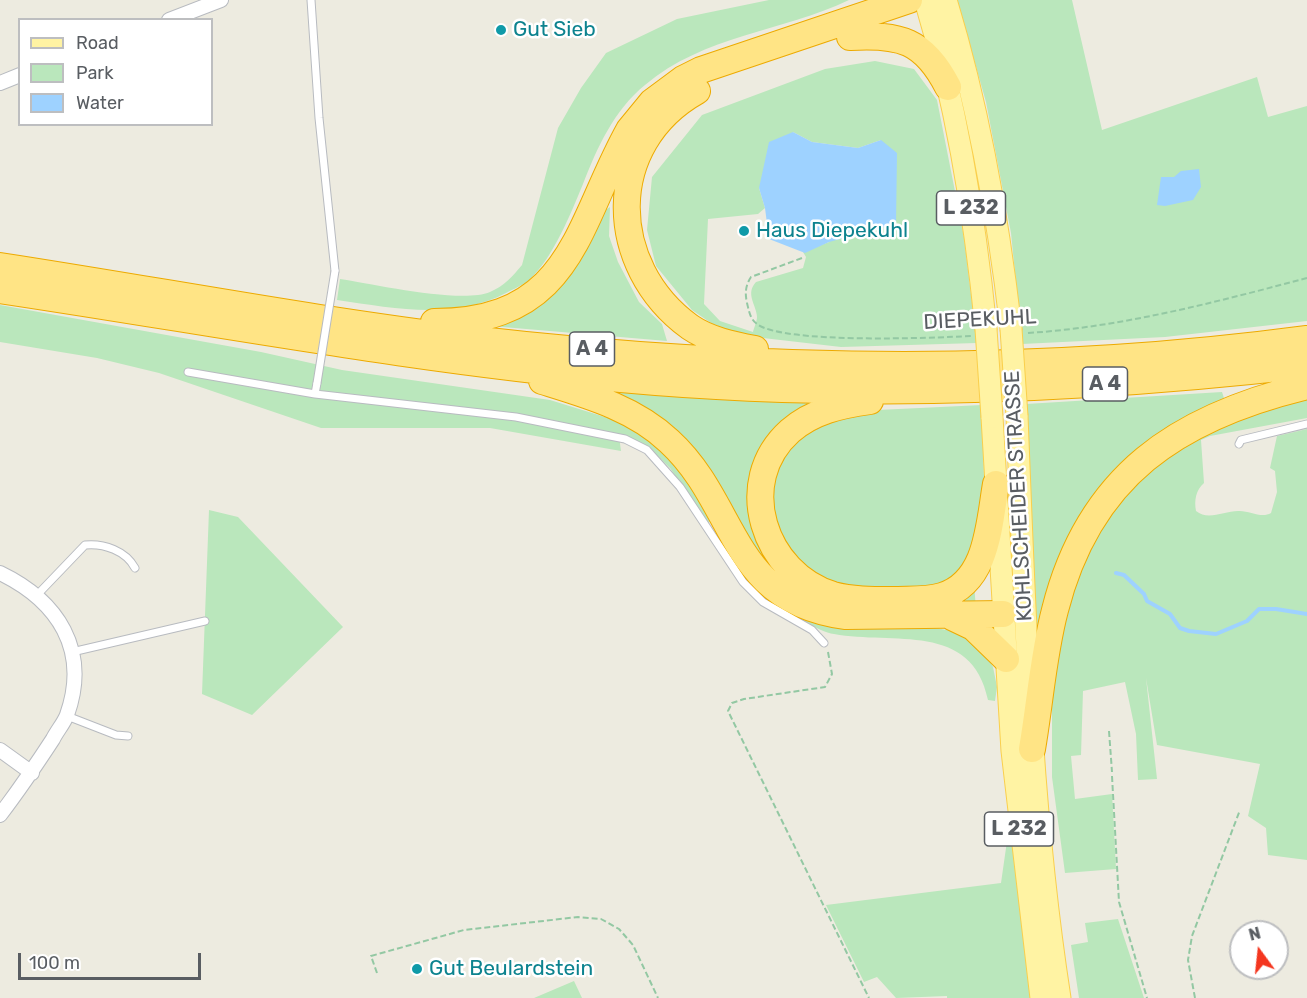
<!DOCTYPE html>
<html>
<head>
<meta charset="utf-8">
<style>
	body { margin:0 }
	#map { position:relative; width:1307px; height:998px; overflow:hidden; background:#edebe0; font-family:Rubik,sans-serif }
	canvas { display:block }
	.legend { position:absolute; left:18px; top:18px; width:195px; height:108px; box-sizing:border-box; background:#fff; border:2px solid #bdbec0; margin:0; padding:8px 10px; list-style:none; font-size:18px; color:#595d62 }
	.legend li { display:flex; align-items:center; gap:12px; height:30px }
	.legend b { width:30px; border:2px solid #bdbec0 }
	.north { position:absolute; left:1229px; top:920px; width:60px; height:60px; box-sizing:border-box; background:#fff; border:2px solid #bdbec0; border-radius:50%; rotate:345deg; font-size:16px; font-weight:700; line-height:24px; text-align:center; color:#595d62 }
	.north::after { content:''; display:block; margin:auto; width:21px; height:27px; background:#f4361f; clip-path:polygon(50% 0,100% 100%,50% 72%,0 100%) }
	.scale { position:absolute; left:18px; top:953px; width:183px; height:27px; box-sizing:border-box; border:3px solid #595d62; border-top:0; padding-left:8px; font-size:18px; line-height:21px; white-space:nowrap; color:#595d62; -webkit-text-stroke:4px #fff; paint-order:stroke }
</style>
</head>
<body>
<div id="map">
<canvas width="1307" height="998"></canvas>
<ul class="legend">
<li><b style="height:8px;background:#fff3a3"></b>Road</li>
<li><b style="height:16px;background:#bae7bc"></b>Park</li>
<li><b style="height:16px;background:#9ed2ff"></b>Water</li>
</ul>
<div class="north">N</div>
<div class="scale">100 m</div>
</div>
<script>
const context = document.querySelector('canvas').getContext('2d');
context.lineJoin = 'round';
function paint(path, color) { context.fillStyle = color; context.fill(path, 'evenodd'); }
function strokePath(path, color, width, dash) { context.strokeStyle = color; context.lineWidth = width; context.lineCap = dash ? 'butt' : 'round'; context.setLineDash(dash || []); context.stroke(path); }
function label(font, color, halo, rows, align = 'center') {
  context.font = font + ' Rubik,sans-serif'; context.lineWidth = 5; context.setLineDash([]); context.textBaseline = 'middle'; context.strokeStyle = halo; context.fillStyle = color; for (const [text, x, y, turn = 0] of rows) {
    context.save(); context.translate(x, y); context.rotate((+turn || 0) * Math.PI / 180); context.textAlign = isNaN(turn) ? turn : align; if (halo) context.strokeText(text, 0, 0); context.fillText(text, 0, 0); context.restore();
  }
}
paint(new Path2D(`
	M769,0H849C782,32 704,35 645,85C614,110 597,148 583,184C571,213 553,258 530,279C524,285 513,289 506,293C452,321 394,308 337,300L340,279C373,284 461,304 490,292C504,286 512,277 522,265L558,128L581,88L606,53L677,19Z
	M957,0H1072L1102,130L1257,77L1268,117L1307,106V321L1165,337L1022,344L1011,233L986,102Z
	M875,61L914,69L937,100L964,237L977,343L841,347L763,338L732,332L711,323L692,310L656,266L647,230L652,177L702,115L825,69ZM793,132L812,142L858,148L881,140L829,242L803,252L806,257L803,268L756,282C745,294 756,304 757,317C757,321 754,328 753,332L720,321L704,304L708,219L758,214L765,208L759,188Z
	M610,207L609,236L618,262L639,302L662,324L667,341L491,326L600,214Z
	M0,305L261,352L342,370L550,400L618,421L651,438L674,460L693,488L710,522L707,523L670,468L647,446L619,436L621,451L490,428H321L159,373L97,358L0,342Z
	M592,389L824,402C748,437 726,536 800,586C828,606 861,604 893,605C925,606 951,606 974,583L976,609C928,611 873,617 826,606C750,588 735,511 692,458C666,425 631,406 592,389Z
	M1222,392L1225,401L1114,481L1038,673L1026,404Z
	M1307,393V418L1210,436L1201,440L1204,483C1196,490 1194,500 1196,511C1208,521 1224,511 1238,511C1249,510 1261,519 1271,513L1277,492L1275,471L1270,468L1277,436L1307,429V860L1268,855L1266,828L1248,816L1260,764L1157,745L1146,678L1157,779L1138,780L1136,734L1125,682L1083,691L1081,755L1071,756L1075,799L1112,794L1116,869L1065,873L1052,777V708L1056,641L1079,563L1098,522L1179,441Z
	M982,405L985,510L973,556L943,588L862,592L806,574L772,529L771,477L790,446L812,428L857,411Z
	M209,510L238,517L343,627L252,715L202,694Z
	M777,600L958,632L984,650L993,667L997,687L995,701L988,700C972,621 893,645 834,634C818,632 792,613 776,605Z
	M1008,834L1013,844L1033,998H947V996L896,998L877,977L864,982L826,905L1001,883Z
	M1118,919L1144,998H1079L1071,945L1088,942L1085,923Z
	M574,981L582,998H534Z`), '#bae7bc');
paint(new Path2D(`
	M793,132L812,142L858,148L881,140L897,153L896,224L829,242L805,253L769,239L765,208L759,188L769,142Z
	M1199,169L1201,187L1193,200L1165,206L1157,205L1161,177H1174L1181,171Z`), '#9ed2ff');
strokePath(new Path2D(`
	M1116,573L1124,575L1144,594L1147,601L1170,614L1180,628L1189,631L1216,634L1247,621L1259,609H1276L1307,614`), '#9ed2ff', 4);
const service = new Path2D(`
	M311,0L319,118L335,271
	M188,372L315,394L317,383
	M315,394L516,417L625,439L647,450L680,487L743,582L763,602L812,630L824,643
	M1239,444L1241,440L1307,424
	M38,594L85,545C104,543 126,551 135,568
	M72,652L205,621
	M67,716L116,735L128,736`);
const minor = new Path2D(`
	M169,20L221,0
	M0,83L20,75
	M0,573C58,601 90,650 67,715C64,723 57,731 53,739C36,765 19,790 0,815
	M0,750L32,773`);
const primary = new Path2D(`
	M925,0C957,107 975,218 986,329
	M946,0C979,108 998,216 1011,329
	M1017,416C1025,611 1030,805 1060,998
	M992,417L1012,751L1041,998`);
const motorway = new Path2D(`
	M850,37C900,34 924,40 948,87
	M697,91C603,144 606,266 690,327C709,340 733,345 755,349
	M0,266C157,290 313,320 470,339C747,371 1031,376 1307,339
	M0,290C207,321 413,360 621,379C850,400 1080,391 1307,365
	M434,322C573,322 576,225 629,130L652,102L683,79L701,70L909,0
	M542,381C587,395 634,408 669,441C738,504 729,601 846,616L1003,614
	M870,401C841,405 813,411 790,431C733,482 764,574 833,595C852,600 872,600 892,600C908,599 926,601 942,596C988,582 989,524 996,484
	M952,617L973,627L1006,659
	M1032,749C1040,703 1043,655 1055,610C1089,475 1178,417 1307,386`);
strokePath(service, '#b8bbc0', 9);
strokePath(minor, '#b8bbc0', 16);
strokePath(primary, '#facf4c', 23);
strokePath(motorway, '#edaa00', 28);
strokePath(new Path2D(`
	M802,258L751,277C745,286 745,294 747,303C749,311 750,319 757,324C783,344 933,338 971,336
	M1028,333C1122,327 1216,302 1307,278
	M828,652L832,674L825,687L744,699L732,703L728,711L869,998
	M1109,731L1112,772
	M1112,776L1119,902L1147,998
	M377,973L371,956L464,930L578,917L601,919L619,929L633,945L658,998
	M1195,998L1188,960L1192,936L1240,810`), '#93c8a3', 2, [6, 3]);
strokePath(service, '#fff', 7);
strokePath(minor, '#fff', 14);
strokePath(primary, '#fff3a3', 21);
strokePath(motorway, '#ffe485', 26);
const serviceBridge = new Path2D(`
	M317,383L335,271`);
const primaryBridge = new Path2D(`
	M986,329L992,417
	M1011,329L1017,416`);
strokePath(serviceBridge, '#b8bbc0', 9, []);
strokePath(primaryBridge, '#facf4c', 23, []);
strokePath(serviceBridge, '#fff', 7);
strokePath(primaryBridge, '#fff3a3', 21);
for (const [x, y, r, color] of [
	[501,30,6,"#0f9aa8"],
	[744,231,6,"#0f9aa8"],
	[417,969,6,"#0f9aa8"]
]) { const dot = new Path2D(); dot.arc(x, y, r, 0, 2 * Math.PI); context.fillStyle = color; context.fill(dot); strokePath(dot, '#fff', 2); }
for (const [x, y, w] of [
	[971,208,69],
	[592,349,45],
	[1105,384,45],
	[1019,829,69]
]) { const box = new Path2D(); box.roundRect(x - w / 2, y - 17, w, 34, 4.5); context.fillStyle = '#fff'; context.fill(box); strokePath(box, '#595d62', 1.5); }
label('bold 20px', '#595d62', null, [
	["L 232",971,208],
	["A 4",592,349],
	["A 4",1105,384],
	["L 232",1019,829]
]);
label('21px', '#0d838f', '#fff', [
	["Gut Sieb",513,30],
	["Haus Diepekuhl",756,231],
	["Gut Beulardstein",429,969]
], 'left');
label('21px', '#595d62', '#fff', [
	["DIEPEKUHL",980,320,-3],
	["KOHLSCHEIDER STRASSE",1019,496,-93]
]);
</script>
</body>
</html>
